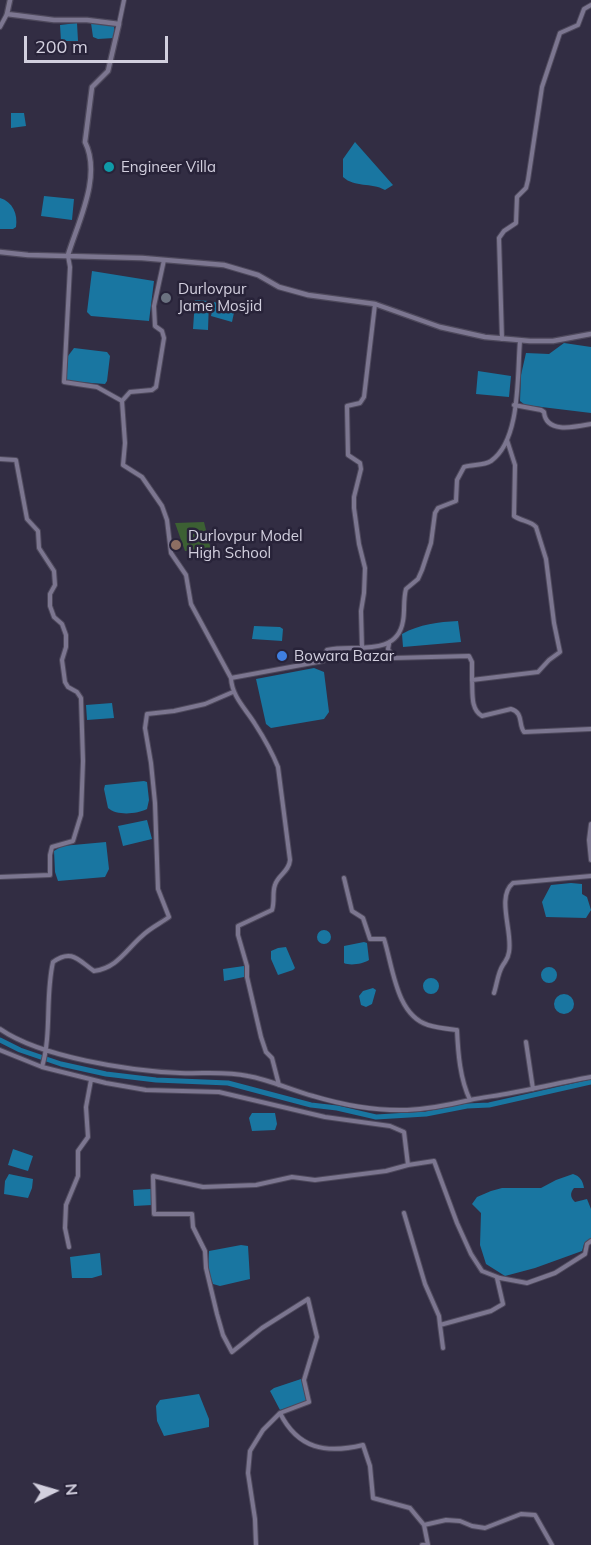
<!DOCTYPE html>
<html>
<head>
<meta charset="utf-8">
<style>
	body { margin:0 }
	#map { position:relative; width:591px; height:1545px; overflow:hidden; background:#322d43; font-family:Mulish,sans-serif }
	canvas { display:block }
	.north { position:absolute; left:24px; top:1461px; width:60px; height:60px; -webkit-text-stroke:4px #282339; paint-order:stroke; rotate:85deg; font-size:16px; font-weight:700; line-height:24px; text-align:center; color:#d2cfde }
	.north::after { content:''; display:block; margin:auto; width:21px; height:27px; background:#d2cfde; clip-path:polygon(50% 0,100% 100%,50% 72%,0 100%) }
	.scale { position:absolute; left:24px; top:36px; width:144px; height:27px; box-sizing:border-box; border:3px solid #d2cfde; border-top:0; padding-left:8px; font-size:18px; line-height:21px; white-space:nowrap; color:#d2cfde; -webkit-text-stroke:4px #282339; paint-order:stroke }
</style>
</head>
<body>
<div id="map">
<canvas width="591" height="1545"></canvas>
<div class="north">N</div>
<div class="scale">200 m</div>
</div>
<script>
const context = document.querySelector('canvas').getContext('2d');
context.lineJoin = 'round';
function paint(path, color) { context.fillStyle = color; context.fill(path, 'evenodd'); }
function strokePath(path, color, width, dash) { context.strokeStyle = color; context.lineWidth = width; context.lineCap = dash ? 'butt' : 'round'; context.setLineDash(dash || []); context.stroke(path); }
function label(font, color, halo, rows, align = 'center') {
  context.font = font + ' Mulish,sans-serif'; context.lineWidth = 5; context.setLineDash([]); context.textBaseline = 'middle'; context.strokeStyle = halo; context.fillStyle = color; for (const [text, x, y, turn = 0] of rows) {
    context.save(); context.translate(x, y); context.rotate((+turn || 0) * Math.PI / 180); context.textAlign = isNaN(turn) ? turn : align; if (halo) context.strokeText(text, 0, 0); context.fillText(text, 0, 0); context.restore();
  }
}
paint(new Path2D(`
	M204,522L211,550L185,551L175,523Z`), '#3c6033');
paint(new Path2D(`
	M77,23L78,41H61L60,25Z
	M91,23L114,25V38L98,39L93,37Z
	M11,113H24L26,126L11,128Z
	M355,142L393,185L385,190C371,182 355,188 343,177V159Z
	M44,196L74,199L72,220L41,216Z
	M0,198C13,202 18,214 16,227L13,229H0Z
	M92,271L154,281L149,321L91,316L87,312Z
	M195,300L209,301L208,330L193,329Z
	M214,302L235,308L232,322L211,316Z
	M564,343L591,347V413L525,405L520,401L521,375L526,353L549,354Z
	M74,348L107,352L110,356L107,381L105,384L66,381L68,356Z
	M478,371L511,376L509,397L476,394Z
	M458,621L461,642L403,647L402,634C420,624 438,622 458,621Z
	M254,626L280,627L283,629L282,641L252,639Z
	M314,668L324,672L329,712L324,719L271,728L266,724L256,679Z
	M112,703L114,718L87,720L86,705Z
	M144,781L147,782L149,800L147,809C137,814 117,816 108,808L104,789L105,785Z
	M147,820L152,839L123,846L118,826Z
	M106,842L109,869L105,877L58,881L55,872L54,851L62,846Z
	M571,883L582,884V894L587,897L591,910L586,918L546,917L542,902L551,885Z
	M317 937a7 7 0 1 1 14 0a7 7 0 1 1-14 0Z
	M364,942L367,943L369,960C363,964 350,966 344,963V946Z
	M286,947L295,968L293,970L278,975L271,959V951L278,948Z
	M244,966V977L224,981L223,969Z
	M541 975a8 8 0 1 1 16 0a8 8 0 1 1-16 0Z
	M423 986a8 8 0 1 1 16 0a8 8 0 1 1-16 0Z
	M373,988L376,990L372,1004L366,1007L361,1005L359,996L363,991Z
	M554 1004a10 10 0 1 1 20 0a10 10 0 1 1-20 0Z
	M252,1113H275L277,1124L275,1130L252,1131L249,1118Z
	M13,1149L33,1156L28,1171L8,1165Z
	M9,1174L33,1179L32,1188L28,1198L4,1194L5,1181Z
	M573,1174C580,1176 583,1181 584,1188H574C570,1193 570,1197 575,1202L587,1199L591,1209V1238L584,1244L582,1251L535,1268L505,1276L486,1264L480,1245L481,1213L472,1204L477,1197L491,1191L502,1188H541L556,1180Z
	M151,1189L152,1205L134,1206L133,1190Z
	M241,1245L248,1246L250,1279L220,1286L213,1284L208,1270L209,1251Z
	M100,1253L102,1275L92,1278H72L70,1257Z
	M301,1379L308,1401L280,1410L270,1391L274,1388Z
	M199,1394L209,1419V1427L164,1436L157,1421L156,1406L160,1400Z`), '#1976a1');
strokePath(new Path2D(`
	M0,1040L20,1050L61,1064L106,1074L156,1080L228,1083L311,1105L337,1108L376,1117L426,1114L467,1106L489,1105L591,1082`), '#1976a1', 5);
const minor = new Path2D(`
	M119,24L124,0
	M0,27L7,14
	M68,256L70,267L64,382L97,387L122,401L125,443L123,465L142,477L162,506L167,520L171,553L186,575L191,604L231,678L323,661L324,655L327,650C353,644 397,658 403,621C405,611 403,600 406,589L418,579L422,570L431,543L435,513L438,508L456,501L457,480L464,467C473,464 483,466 491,461C521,440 517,375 520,341
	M502,339L499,238L504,231L516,223L517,197L526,188L528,180L542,87L560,33L578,25L584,9L591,5
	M122,401L130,392L152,390L156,387L164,338L162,331L155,326L154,306L164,260
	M514,405L541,410L544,412C546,434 575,427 591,424
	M507,440L515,465L514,516C521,521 531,521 536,527L546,559L554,623L560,652L549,660L538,672L472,680C473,692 470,709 482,716L511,709C524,713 518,724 524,732L591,729
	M0,459L16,460L27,519L38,531L39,548L54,571L55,585L50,594V606L54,617L62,624L66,635V647L62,660L65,682L68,687L77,692L81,698L83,761L81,815L73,841L52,847L50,855V875L0,877
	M389,644L388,649L394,658L469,656L472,662V680
	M362,648L361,611L364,593L365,568L359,544L354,508V497L361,469L360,463L348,455L347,406L360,403L364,397L375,304
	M231,678C232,697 246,709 255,724C264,738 272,752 278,767L290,860C289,872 278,875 275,885C272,893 275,901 272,910L238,926V935L247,966V977L261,1037L266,1052L272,1058L279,1085
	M591,824L589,840L591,860
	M344,878L352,911L363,918L370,939H384C393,967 396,1015 428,1025C437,1028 448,1029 457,1030C458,1053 460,1079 470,1100
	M494,993C497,984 498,972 503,965C506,960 508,959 509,952C513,932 496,897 513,883L591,876
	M0,1029C40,1057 130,1071 180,1073C203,1074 225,1071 248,1076C270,1080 291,1090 313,1096C343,1105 376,1111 407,1110C429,1109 449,1105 470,1100C483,1097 497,1096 511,1093C537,1088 564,1082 591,1077
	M526,1042L533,1089
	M0,1050L42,1067L106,1083L146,1090L219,1092L325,1117L390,1126L404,1132L408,1165L434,1161L457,1223L471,1254L482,1271L500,1278L527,1283L555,1273L585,1254L587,1244L591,1241
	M42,1067C52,1033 45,997 53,962C72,948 79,961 94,971C117,968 126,950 142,936C150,928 161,923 169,917L158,889L155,803L151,763L145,728L147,714L174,711L205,704L233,692
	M404,1213L425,1284L439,1316L440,1325
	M69,1247L65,1228L66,1205L78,1176V1151L88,1137L86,1107L91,1080
	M443,1348L440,1325L491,1311L503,1304L497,1278
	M280,1413C298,1449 326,1454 363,1445L370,1466L373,1498L410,1508L424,1525
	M256,1545L255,1519L248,1473L250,1451L263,1430L280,1413L309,1402L304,1380L317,1337L308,1299L262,1328L232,1352L223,1335L217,1314L206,1268L205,1251L193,1227L192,1214H154L153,1176L203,1187L256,1185L292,1177L315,1180L386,1171L408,1165
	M422,1545H428L424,1525L446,1520L460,1521L472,1526L485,1528L521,1514L535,1515L552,1545`);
const tertiary = new Path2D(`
	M10,0L7,14L54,20H87L119,24L108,71L92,87L85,142C102,176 78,222 68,255
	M0,252L28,255L142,258L224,265L258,275L279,287L308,295L375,304L440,327L485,337L530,341H553L591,334`);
strokePath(minor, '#4e495c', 6);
strokePath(tertiary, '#4e495c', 7);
strokePath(minor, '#7c7690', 4);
strokePath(tertiary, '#7c7690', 4.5);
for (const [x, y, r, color] of [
	[109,167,6,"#0f9aa8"],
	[166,298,6,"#6b7280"],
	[176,545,6,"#8d6e63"],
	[282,656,6,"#3f7fe0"]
]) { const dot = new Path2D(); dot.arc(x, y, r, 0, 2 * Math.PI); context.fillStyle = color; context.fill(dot); strokePath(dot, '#282339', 2); }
label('15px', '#d2cfde', '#282339', [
	["Engineer Villa",121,167],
	["Durlovpur",178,289],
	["Jame Mosjid",178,306],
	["Durlovpur Model",188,536],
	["High School",188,553],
	["Bowara Bazar",294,656]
], 'left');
</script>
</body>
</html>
